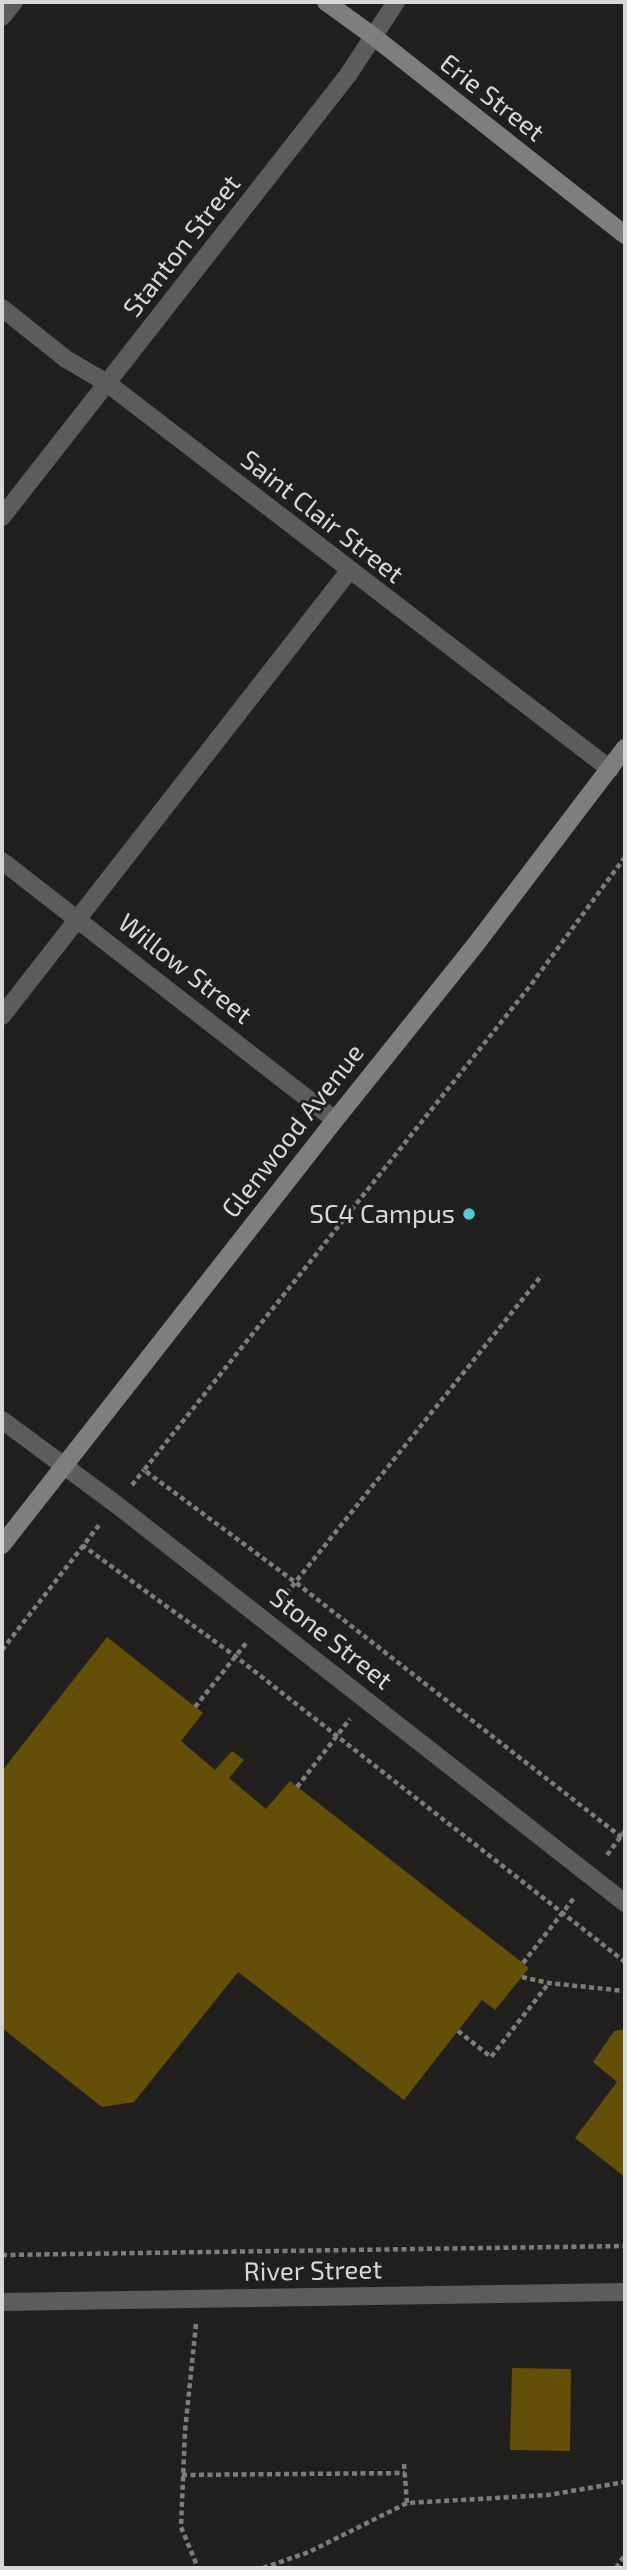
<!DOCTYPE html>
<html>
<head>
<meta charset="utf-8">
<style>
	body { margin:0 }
	#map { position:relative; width:627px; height:2570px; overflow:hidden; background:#211f1d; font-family:"Exo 2",sans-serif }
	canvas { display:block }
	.frame { position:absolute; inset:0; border:4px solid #d9d7d6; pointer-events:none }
</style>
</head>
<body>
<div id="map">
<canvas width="627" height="2570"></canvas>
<div class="frame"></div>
</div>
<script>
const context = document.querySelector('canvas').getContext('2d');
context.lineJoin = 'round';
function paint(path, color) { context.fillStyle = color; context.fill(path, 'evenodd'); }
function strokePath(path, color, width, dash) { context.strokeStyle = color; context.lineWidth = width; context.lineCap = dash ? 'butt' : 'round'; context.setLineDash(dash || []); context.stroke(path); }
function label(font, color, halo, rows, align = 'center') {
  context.font = font + ' "Exo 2",sans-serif'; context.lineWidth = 6; context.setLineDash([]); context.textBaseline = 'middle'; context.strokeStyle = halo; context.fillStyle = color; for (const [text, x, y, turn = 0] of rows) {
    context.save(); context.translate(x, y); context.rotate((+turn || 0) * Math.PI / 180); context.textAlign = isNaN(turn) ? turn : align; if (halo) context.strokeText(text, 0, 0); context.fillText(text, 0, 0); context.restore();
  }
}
paint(new Path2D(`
	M107,1637L203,1713L181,1741L215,1770L232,1751L244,1760L229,1778L266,1809L290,1781L529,1968L495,2010L482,2000L404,2100L238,1972L134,2102L102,2107L2,2028V1771Z
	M625,2029V2177L575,2138L617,2082L593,2062L614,2031Z
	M512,2368L571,2369L570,2451L510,2450Z`), '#634f08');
strokePath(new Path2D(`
	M625,857L530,986L144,1470L295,1582L625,1840
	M132,1485L144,1470
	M82,1545L235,1656L625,1962
	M281,1600L542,1275
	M2,1650L100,1524
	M195,1707L247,1642
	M297,1787L350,1719
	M607,1855L625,1831
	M523,1963L574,1898
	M522,1977L549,1983L625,1991
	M458,2031L491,2057L549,1983
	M2,2255L625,2246
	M196,2324L185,2431L181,2527L198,2568
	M404,2464L407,2503
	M182,2475L405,2473
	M263,2568L309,2552L407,2503L548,2495L625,2482
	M616,2568L625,2555`), '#7f7d7c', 4.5, [5, 3.5]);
strokePath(new Path2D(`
	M2,17L14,2
	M2,1016L349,571`), '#5d5b5b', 18);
strokePath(new Path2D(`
	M2,308L66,359L107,383L610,769
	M2,517L348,75L396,2
	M2,861L335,1120
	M2,1420L117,1505L625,1903
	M2,2302L625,2292`), '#5d5b5b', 18);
strokePath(new Path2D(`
	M326,2L373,36L625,235
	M2,1545L335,1120L476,944L625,748`), '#807e7d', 18);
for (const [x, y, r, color] of [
	[469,1214,7,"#51ccd3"]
]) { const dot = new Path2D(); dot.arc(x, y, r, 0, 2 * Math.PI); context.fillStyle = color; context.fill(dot); strokePath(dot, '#211f1d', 2.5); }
label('26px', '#d9d7d6', '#211f1d', [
	["Erie Street",492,98,38],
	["Stanton Street",182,246,-52],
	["Saint Clair Street",322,517,38],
	["Willow Street",185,969,38],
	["Glenwood Avenue",293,1131,-52],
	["Stone Street",331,1639,38],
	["River Street",313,2271,-1]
]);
label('26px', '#d9d7d6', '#211f1d', [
	["SC4 Campus",455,1214]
], 'right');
</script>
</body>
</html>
